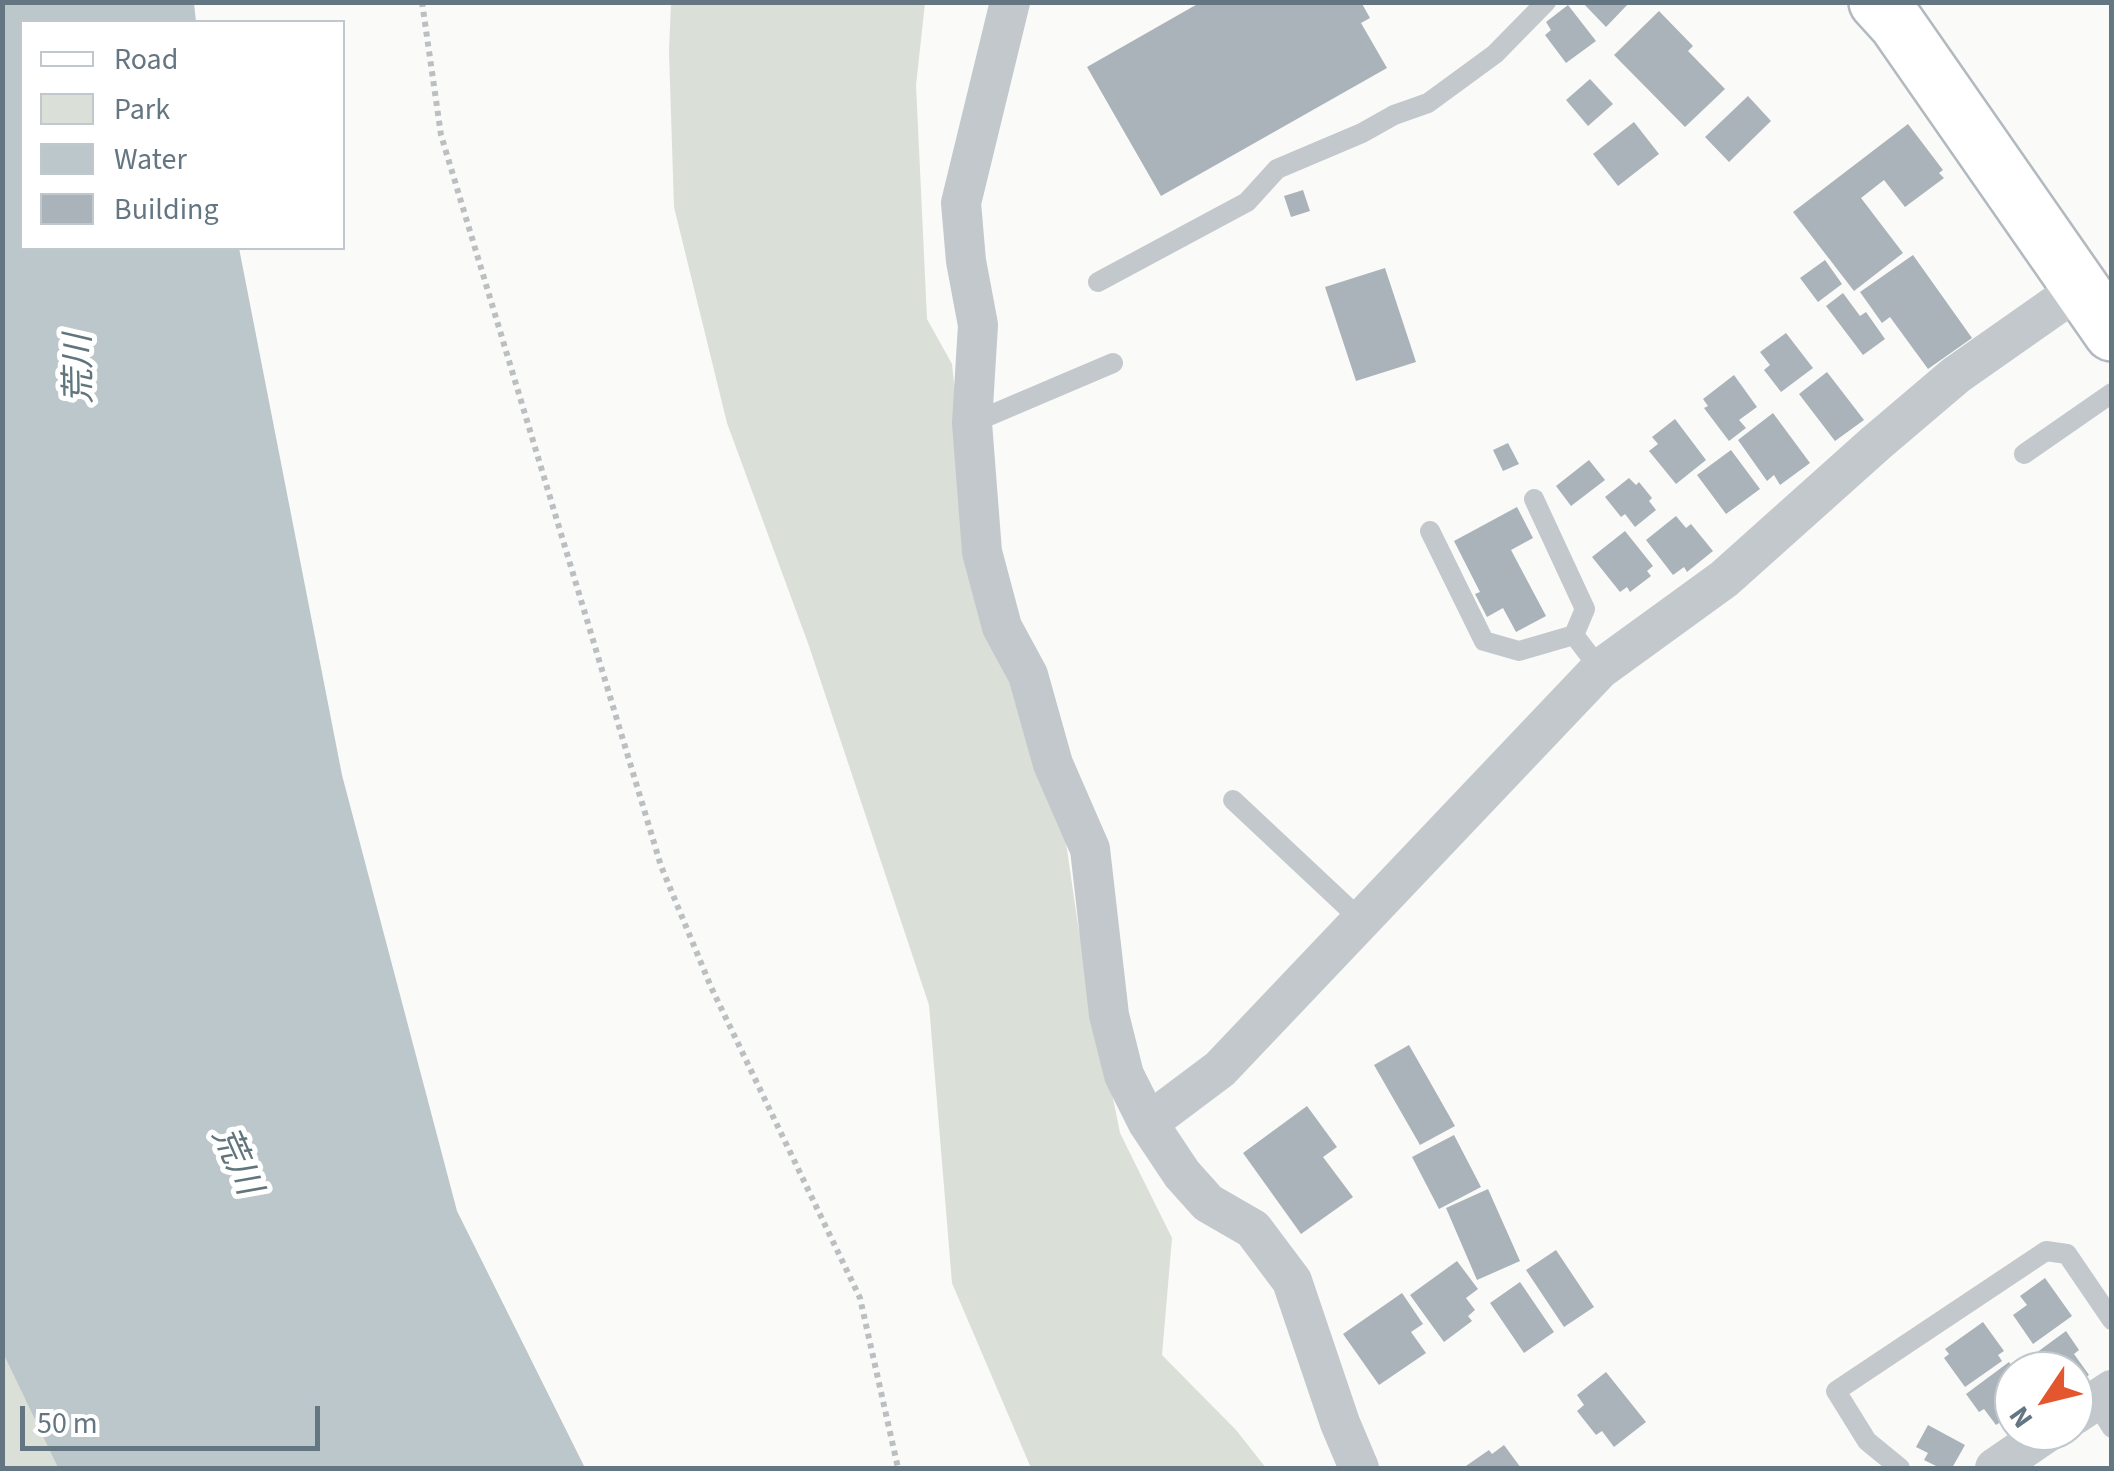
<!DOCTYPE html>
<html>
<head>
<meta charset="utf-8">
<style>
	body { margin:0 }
	#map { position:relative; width:2114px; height:1471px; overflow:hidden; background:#fafaf8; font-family:"Source Sans 3",sans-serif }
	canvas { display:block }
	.frame { position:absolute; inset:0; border:5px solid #657683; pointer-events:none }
	.legend { position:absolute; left:20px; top:20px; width:325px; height:230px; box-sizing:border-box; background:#fff; border:2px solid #c1c8cd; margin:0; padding:12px 18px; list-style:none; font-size:30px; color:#657683 }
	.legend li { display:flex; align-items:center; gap:20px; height:50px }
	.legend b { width:50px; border:2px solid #c1c8cd }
	.north { position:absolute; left:1994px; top:1351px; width:100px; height:100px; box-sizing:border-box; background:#fff; border:2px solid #c1c8cd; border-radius:50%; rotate:235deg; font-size:28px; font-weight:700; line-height:40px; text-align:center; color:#657683 }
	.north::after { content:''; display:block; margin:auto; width:35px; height:45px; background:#e4572e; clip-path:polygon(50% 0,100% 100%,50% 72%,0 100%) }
	.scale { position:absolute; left:20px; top:1406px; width:300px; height:45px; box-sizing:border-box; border:5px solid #657683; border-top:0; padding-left:12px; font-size:30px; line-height:35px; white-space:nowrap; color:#657683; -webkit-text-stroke:8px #fff; paint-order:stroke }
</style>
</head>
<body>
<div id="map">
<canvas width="2114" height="1471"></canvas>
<div class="frame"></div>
<ul class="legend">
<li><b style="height:12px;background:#fff"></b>Road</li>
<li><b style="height:28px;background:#dadfd7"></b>Park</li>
<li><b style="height:28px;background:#bbc7cb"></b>Water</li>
<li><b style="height:28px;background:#aab3b9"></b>Building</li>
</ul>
<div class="north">N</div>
<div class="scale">50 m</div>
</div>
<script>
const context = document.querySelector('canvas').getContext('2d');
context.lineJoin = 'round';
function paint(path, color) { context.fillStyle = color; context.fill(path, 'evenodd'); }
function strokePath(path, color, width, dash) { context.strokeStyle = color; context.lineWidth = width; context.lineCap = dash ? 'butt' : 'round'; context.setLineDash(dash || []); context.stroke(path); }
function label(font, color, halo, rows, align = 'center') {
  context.font = font + ' "Source Sans 3","Noto Sans JP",sans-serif'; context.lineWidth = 10; context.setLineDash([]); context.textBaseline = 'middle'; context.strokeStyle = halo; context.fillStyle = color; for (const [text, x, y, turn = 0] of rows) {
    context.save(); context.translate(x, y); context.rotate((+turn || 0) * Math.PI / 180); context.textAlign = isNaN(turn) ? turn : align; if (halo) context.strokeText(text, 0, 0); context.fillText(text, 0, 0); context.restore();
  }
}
paint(new Path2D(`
	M671,3H925L916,85L927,319L952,364L975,585L1065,836L1078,925L1120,1133L1172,1238L1162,1355L1236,1430L1266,1468H1031L952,1283L929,1005L809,646L727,423L674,207L669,51Z
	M3,1353L58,1468H3Z`), '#dadfd7');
paint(new Path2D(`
	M3,2L194,3L196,22H22V248H239L342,775L457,1211L585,1468H58L3,1353Z`), '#bbc7cb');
paint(new Path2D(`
	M1201,2H1361L1370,18L1361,23L1387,68L1161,196L1087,67Z
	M1582,2H1630L1606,27Z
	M1568,5L1596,41L1566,63L1545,35L1551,30L1546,22Z
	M1659,11L1693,46L1688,51L1725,89L1685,127L1614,55Z
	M1590,79L1613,104L1588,126L1566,100Z
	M1748,96L1771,121L1729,162L1705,137Z
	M1634,122L1659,154L1618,186L1593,154Z
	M1908,124L1943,170L1939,173L1944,178L1905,207L1884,180L1861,198L1903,253L1854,291L1793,212Z
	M1303,190L1310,211L1291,217L1284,196Z
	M1913,255L1972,338L1928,369L1890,317L1882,323L1860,292Z
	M1825,260L1842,284L1818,302L1800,278Z
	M1385,268L1416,362L1356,381L1325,287Z
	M1843,293L1860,316L1866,312L1885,339L1863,355L1826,306Z
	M1786,333L1813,368L1781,392L1764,370L1770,365L1760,352Z
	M1827,372L1864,420L1835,441L1799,394Z
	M1734,375L1757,407L1739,420L1746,428L1729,441L1704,408L1708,406L1703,399Z
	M1773,413L1810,463L1780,485L1774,475L1767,481L1738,440Z
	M1675,419L1706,460L1676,484L1649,451L1658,444L1652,437Z
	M1508,443L1519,464L1503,471L1493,450Z
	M1731,450L1760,489L1726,514L1697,475Z
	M1589,460L1605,480L1571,506L1556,486Z
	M1629,478L1636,485L1639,482L1652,498L1649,501L1656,510L1635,527L1625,514L1621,517L1605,497Z
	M1517,507L1533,538L1511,550L1546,616L1516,632L1503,608L1487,617L1475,594L1480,592L1454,541Z
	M1676,516L1686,528L1691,524L1713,551L1687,572L1684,567L1673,575L1646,540Z
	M1625,531L1653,566L1647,571L1651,576L1630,592L1627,587L1620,592L1592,557Z
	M1409,1045L1455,1126L1420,1145L1374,1065Z
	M1307,1106L1337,1147L1323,1157L1353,1197L1301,1234L1243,1153Z
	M1454,1135L1481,1187L1439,1209L1412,1157Z
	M1488,1189L1520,1261L1477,1280L1446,1208Z
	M1556,1250L1594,1307L1564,1327L1526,1270Z
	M1457,1261L1478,1289L1466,1298L1475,1310L1468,1316L1472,1321L1444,1342L1410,1295Z
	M2045,1278L2072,1316L2033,1344L2013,1315L2027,1305L2020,1296Z
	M1520,1282L1554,1332L1524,1353L1490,1303Z
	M1402,1293L1423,1324L1411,1332L1426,1353L1379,1385L1343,1334Z
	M1983,1322L2004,1351L1998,1355L2002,1361L1965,1387L1944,1358L1949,1354L1945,1349Z
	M2066,1331L2079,1350L2074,1354L2089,1375L2074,1385V1371H2050L2036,1353Z
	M2009,1362L2014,1369V1413L1996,1425L1984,1409L1979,1412L1966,1394Z
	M1606,1372L1646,1422L1614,1447L1602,1431L1596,1435L1577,1411L1584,1405L1577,1395Z
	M1928,1425L1965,1445L1952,1468H1940L1924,1460L1928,1453L1916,1447Z
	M1504,1445L1521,1468H1463L1489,1450L1492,1454Z`), '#aab3b9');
const secondary = new Path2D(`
	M1877,2L1897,24L2112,333`);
strokePath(secondary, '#b3babf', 60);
strokePath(new Path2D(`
	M422,2L441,135L661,866L711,987L860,1298L898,1468`), '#bbbfc2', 6, [5, 5]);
strokePath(new Path2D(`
	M1098,282L1247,202L1277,169L1362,133L1394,115L1428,103L1495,54L1546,2
	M972,423L1113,363
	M2024,454L2112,393
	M1534,499L1585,609L1574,635
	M1430,531L1484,641L1519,651L1574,635L1600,669
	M1233,800L1362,921
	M2095,1401L2112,1428
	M1900,1468L1867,1441L1836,1391L2046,1251L2067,1254L2112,1320`), '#c3c8cc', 20);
strokePath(new Path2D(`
	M1010,2L961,203L966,261L978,325L972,423L982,552L1002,627L1028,675L1053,764L1090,849L1109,1015L1124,1075L1148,1123L1182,1174L1208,1203L1253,1229L1292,1281L1340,1423L1359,1468
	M1148,1123L1220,1069L1600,669L1724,579L1876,443L1956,375L2080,288
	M2074,1415L2112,1390
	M1995,1468L2049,1431`), '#c3c8cc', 40);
strokePath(secondary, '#fff', 55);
label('italic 35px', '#60757c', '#fff', [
	["荒川",82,369,-91],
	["荒川",234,1162,66]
]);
</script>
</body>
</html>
